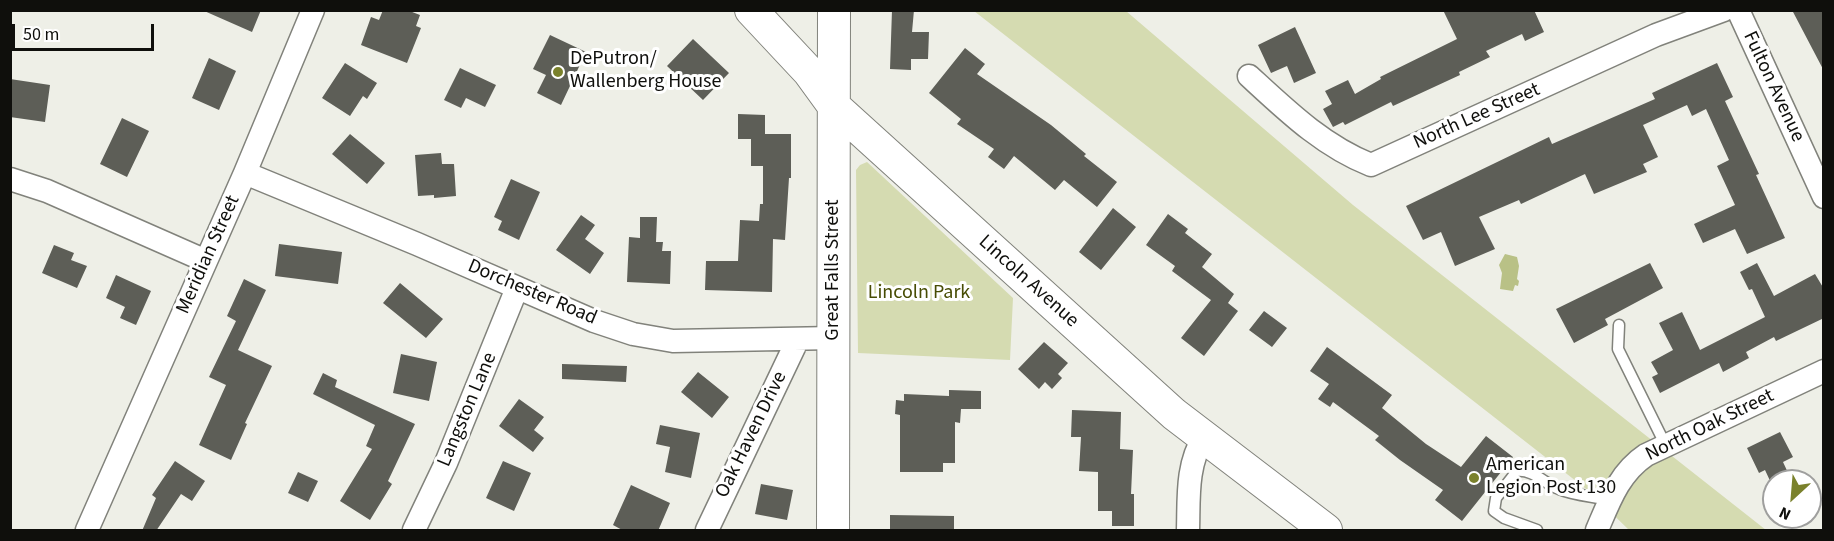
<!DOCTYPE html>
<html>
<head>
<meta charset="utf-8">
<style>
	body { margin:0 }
	#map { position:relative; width:1834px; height:541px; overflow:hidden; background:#eeefe7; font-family:"Source Sans 3",sans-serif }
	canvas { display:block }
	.frame { position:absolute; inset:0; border:12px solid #0f0f0c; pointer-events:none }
	.north { position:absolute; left:1762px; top:469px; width:60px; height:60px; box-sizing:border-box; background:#fff; border:2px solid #9f9f9e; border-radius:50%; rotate:206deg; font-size:16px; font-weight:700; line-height:24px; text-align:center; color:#0f0f0c }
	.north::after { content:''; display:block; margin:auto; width:21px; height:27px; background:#7a812c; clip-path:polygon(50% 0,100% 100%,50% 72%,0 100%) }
	.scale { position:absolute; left:12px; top:24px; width:142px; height:27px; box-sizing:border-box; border:3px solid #0f0f0c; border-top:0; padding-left:8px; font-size:18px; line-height:21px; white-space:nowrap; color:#0f0f0c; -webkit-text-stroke:4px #fff; paint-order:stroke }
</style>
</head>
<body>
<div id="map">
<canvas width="1834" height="541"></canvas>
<div class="frame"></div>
<div class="north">N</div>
<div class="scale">50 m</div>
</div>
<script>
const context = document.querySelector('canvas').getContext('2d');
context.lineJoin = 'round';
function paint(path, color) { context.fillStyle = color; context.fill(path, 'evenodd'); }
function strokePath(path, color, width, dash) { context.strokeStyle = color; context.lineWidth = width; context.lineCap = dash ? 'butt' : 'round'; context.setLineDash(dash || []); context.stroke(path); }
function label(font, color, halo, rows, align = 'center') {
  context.font = font + ' "Source Sans 3",sans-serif'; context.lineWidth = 6; context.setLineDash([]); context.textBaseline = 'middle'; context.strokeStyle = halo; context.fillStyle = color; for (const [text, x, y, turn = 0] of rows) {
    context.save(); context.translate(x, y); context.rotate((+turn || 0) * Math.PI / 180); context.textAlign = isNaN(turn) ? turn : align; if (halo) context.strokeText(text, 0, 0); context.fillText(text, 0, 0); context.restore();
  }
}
paint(new Path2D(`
	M974,11H1126L1353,205L1766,530H1629L1590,492Z
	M867,162L1013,298L1010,360L858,353L856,170L860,165Z`), '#d5dbb1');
paint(new Path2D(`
	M1505,254L1517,257L1519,266L1517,279L1519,281L1518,286L1515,285L1513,291L1500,289L1502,273L1499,265Z`), '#b9c186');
paint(new Path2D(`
	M202,10H261L252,32Z
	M383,10H407L420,15L416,26L421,28L407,63L361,45L371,17L379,20Z
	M892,10H914L912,32H929L928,59H911V70L890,69Z
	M1443,10H1534L1544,32L1525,41L1522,34L1486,51L1490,57L1459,72L1460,75L1393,106L1391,102L1345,125L1343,122L1333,127L1323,109L1332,104L1325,91L1348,80L1355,94L1381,79L1380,77L1457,39Z
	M1792,10H1824V71Z
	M1295,27L1316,73L1294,83L1287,66L1271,73L1258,45Z
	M550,35L586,52L561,105L537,93L546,75L533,69Z
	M693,39L729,73L703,100L667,66Z
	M965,48L985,64L977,74L1051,125L1086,154L1084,156L1117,182L1097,207L1064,180L1055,190L1014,156L1004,169L988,157L994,149L957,124L961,119L929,93Z
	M209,58L236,71L219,110L192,98Z
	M345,63L377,83L367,99L363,96L350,116L322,98Z
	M1717,63L1733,97L1725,101L1759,174L1756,175L1785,238L1747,254L1735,229L1703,243L1694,224L1735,205L1717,166L1729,160L1706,109L1692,116L1687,105L1643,125L1658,157L1643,164L1647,172L1594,194L1585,174L1521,204L1519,200L1479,217L1495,249L1455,266L1441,232L1423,240L1406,206L1549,137L1552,144L1655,99L1652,93Z
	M460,68L496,85L485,107L466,98L461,108L444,100Z
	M10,79L50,85L45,122L10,117Z
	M738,114L765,115V134H791V178H789L785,240L773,239L772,292L705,290L706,261H738L740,220L759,221L760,204H763V166H751V139H738Z
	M122,118L149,131L127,177L100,164Z
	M350,134L385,163L367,184L332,154Z
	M441,153L442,164H454L456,196L434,198V195L418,196L415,155Z
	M511,179L540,192L519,240L498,230L502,221L494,217Z
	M1113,208L1136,227L1101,270L1079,252Z
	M1168,214L1188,229L1185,233L1212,254L1202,267L1234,294L1228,303L1238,311L1204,356L1181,338L1211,300L1172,271L1175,266L1146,245Z
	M581,215L595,225L585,239L604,253L590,274L556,250Z
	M640,217H657L656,242H663L662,251H671L670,284L627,282L629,237L640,238Z
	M279,244L342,252L338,284L275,276Z
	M54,245L74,253L71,260L87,266L77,288L42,273Z
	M1650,263L1663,288L1605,319L1608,325L1574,343L1556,309Z
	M1757,263L1774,296L1815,274L1824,289V318L1776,341L1774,337L1746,352L1749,358L1723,372L1719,363L1660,393L1652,377L1658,374L1651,362L1673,350L1659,323L1682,312L1700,350L1765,317L1752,289L1749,290L1740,272Z
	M116,275L151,291L136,325L120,318L125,307L106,298Z
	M244,279L266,290L238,350L272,366L245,423L247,424L231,460L199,445L226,385L209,377L236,321L227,316Z
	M400,283L443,319L426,338L383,303Z
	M1264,311L1287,328L1272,347L1249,330Z
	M1044,342L1068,363L1058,374L1062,378L1052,389L1045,382L1039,389L1018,369Z
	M1327,347L1392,395L1382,408L1426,444L1461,467L1486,436L1513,457L1462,521L1435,500L1443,490L1400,460L1375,440L1379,436L1333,402L1330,407L1318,399L1329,384L1310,371Z
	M401,354L437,362L429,401L393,393Z
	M562,364L627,366L626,382L562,379Z
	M698,372L729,397L712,418L681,392Z
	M323,373L337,380L335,387L415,424L388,481L392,484L370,520L340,501L372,449L366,446L375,425L313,394Z
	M949,390L981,391V409H961L960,423L955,422V463H943V472H900V415L895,414L896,400L904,401V394L949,396Z
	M519,399L544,417L534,430L544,438L533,452L499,426Z
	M1072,410L1121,412L1120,449L1133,450L1131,494H1134V526H1112V511H1098V472L1079,471L1081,437H1071Z
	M660,425L700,433L691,478L665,472L670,447L656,444Z
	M1780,432L1793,457L1783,462L1790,477L1780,481H1774L1772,485L1765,470L1759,473L1747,448Z
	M175,461L205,481L192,501L181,494L156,531H142L156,498L152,495Z
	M503,461L531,473L514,511L486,498Z
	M298,472L318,481L308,502L288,493Z
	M761,484L793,490L787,520L755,514Z
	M631,485L670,503L658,531H624L613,525Z
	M890,515L954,516V531H890Z`), '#5d5e57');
const lane = new Path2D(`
	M1619,325L1618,349L1666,446
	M1537,530L1504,518L1494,511L1496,498L1517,471C1533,469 1545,484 1559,489C1575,496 1593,496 1610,500`);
const street = new Path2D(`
	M1738,10L1824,197
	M1249,76C1287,111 1323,146 1371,165L1656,35L1724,10
	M245,173L417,244L594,321L633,334L673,341L834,338
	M10,179L47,191L206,261
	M87,530L245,173L313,10
	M414,530L446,463L517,288
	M707,530L798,339
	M1188,530C1189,499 1186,465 1204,437
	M1597,530C1609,502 1619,473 1646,455L1824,371`);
const secondary = new Path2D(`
	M751,10L809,72L833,105L1174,414L1326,530
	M833,530L834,10`);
strokePath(lane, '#81827b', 13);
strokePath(street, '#81827b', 25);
strokePath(secondary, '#81827b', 34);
strokePath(lane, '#fff', 10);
strokePath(street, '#fff', 22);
strokePath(secondary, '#fff', 32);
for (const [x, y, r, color] of [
	[558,72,6,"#7a812c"],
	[1474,478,6,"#7a812c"]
]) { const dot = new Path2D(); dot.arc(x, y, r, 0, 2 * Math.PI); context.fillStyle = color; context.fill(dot); strokePath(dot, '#fff', 2); }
label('20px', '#0f0f0c', '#fff', [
	["DePutron/",570,60],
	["Wallenberg House",570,83],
	["American",1486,466],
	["Legion Post 130",1486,489]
], 'left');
label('20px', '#0f0f0c', '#fff', [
	["Fulton Avenue",1773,87,65],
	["North Lee Street",1477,117,-24],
	["Meridian Street",209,255,-66],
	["Great Falls Street",834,270,-90],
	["Lincoln Avenue",1028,282,42],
	["Dorchester Road",532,293,23],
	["Langston Lane",468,410,-67],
	["North Oak Street",1710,426,-26],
	["Oak Haven Drive",752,435,-64]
]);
label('20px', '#474c04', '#fff', [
	["Lincoln Park",919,294]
]);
</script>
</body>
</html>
